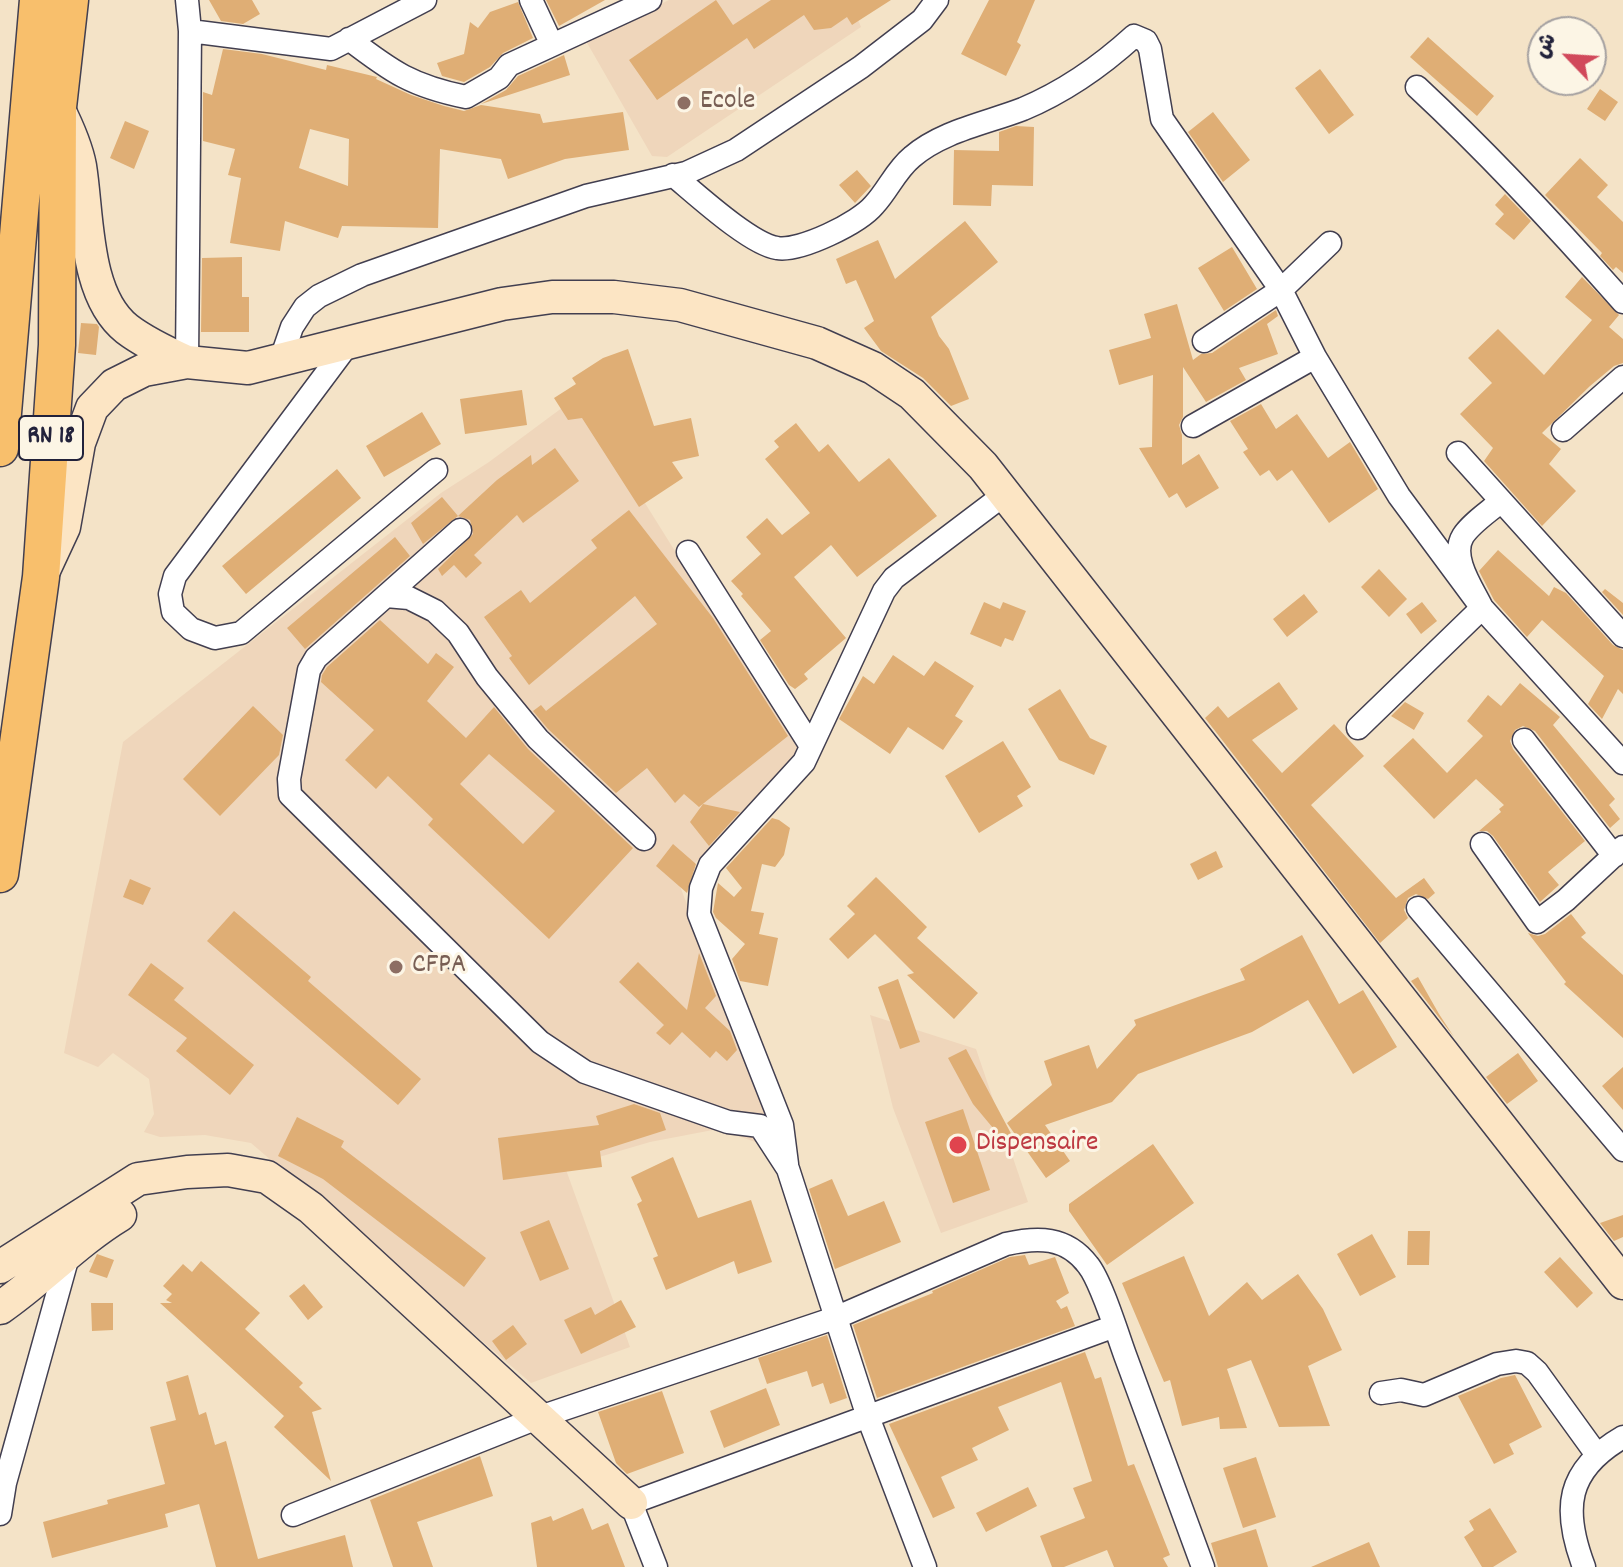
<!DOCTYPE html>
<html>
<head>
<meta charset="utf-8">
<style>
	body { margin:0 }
	#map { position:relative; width:1623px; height:1567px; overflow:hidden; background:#f4e3c7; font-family:Dekko,"Playpen Sans Arabic",sans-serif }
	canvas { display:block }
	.north { position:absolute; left:1527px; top:16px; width:80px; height:80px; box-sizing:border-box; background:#fcf5e5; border:2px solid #a5a1a1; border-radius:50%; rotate:295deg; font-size:22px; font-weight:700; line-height:32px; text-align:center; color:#22223b }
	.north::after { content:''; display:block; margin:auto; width:28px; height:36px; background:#d1495b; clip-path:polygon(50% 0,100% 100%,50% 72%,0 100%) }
</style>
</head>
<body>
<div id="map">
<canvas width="1623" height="1567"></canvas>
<div class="north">ش</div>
</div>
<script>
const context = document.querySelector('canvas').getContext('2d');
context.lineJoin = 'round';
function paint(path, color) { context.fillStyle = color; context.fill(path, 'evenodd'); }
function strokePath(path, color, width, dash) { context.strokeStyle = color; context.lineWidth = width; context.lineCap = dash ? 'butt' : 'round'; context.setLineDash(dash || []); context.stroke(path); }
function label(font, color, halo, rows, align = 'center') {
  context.font = font + ' Dekko,sans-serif'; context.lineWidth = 6; context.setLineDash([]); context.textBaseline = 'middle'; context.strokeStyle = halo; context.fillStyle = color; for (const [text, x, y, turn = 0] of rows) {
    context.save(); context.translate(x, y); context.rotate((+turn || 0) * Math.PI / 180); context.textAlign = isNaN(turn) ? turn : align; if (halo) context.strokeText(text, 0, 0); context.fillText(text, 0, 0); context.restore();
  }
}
paint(new Path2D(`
	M669,0H850L861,27L667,157L652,156L586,41Z
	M578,396L800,751L678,881L780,1147L764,1145L718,1129L650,1142L565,1167L630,1347L531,1383L251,1143L205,1135L160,1137L144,1132L154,1114L149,1079L113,1053L98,1067L64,1053L123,742L441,493L489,462Z
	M870,1015L976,1049L1028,1202L941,1233L893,1108Z`), '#efd6bb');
paint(new Path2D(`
	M209,0H252L260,14L243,24L221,21Z
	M546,0H605L559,26Z
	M716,0L733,25L771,0H891L852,25L847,17L831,28L814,30L804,15L754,49L747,38L657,100L629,60Z
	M989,0H1035L1017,42L1021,45L1006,76L961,54Z
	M518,2L533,38L503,53L490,67L464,82L442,76L437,63L464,54L470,22L478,28L490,12Z
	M1428,37L1494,96L1477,116L1410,57Z
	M223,49L262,54L326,70L327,65L377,77L376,79L411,95L444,106L464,111L481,105L540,114L543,123L623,112L629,150L565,159L508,179L501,159L440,149L438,228L342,226L338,238L285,221L280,251L230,243L241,178L228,175L235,149L203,141V92L212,95ZM310,129L349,139L348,186L299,168Z
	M564,55L570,75L481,104L506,90L518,76Z
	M1320,69L1354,115L1329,134L1295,88Z
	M1600,89L1618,102L1605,121L1587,109Z
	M1213,112L1250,160L1223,182L1188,132Z
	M125,121L149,131L134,169L110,158Z
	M1016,126L1034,127L1033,186L992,185L991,206L953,205L954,150L999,151V132Z
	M1580,158L1608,185L1597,197L1623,222V273L1616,267L1613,270L1600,256L1602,253L1545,195Z
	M857,170L871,186L855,203L839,185Z
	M1505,194L1531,221L1514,240L1495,224L1504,214L1495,205Z
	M965,221L998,262L931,317L939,336L949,349L969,399L951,406L923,378L881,351L864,328L874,321L856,280L846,284L836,259L878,240L895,279Z
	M1232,247L1257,289L1224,311L1198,268Z
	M242,257V297H249V332H201L202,258Z
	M1582,277L1619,315L1609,327L1623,339V363L1614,366L1590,386L1542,433L1561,449L1549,464L1576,491L1542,526L1484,461L1493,448L1460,414L1492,383L1468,358L1498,329L1544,375L1592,320L1565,297Z
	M1177,304L1193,360L1201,354L1212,353L1276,310L1278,316L1267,324L1278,354L1239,368L1246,380L1206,402L1183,367V417L1179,425L1182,435V465L1199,454L1219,488L1186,508L1177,493L1169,498L1139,448L1152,447L1153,375L1119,385L1109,350L1151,338L1144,314Z
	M81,323L97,324L99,327L96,355L78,353Z
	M628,349L654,426L691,418L699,456L672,462L683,478L639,507L582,418L568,420L554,398L576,384L572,378L603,358Z
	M522,390L527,425L465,434L460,399Z
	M1261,404L1276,429L1297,414L1328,458L1350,442L1378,489L1329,523L1292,470L1277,481L1269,470L1260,476L1243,452L1248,449L1230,421Z
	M422,412L441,444L384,477L366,446Z
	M796,423L819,452L828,444L859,482L889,458L937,516L857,577L831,545L794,577L846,638L804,674L808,679L795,689L789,685L760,640L771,631L741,596L743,594L731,581L761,554L746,537L767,518L782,535L810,513L765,459L779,447L774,441Z
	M555,448L579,481L523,523L517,515L474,555L482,563L466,578L454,565L442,576L438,569L473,534L470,520L458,516L497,480L531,455L532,465Z
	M337,469L361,498L246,594L222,566Z
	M442,497L458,516L423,544L411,523Z
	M629,510L713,618L788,736L699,807L684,794L675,803L647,768L616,793L548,729L533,711L541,705L546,711L657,624L635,596L529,685L509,658L512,656L484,617L521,590L530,603L597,548L591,540Z
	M395,537L410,556L305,649L287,628Z
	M1498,550L1549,596L1554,587L1566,593L1613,645L1623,650V694L1618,689L1602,719L1588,704L1604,676L1542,620L1527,637L1494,600L1479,571Z
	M1379,569L1407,599L1389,617L1361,587Z
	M1605,589L1623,603V615L1602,592Z
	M1304,594L1318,612L1287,637L1273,619Z
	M984,602L1000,609L1003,602L1026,611L1013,641L1005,638L1001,647L970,634Z
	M1422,602L1437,621L1421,634L1406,614Z
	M380,620L428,664L436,653L454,667L427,701L466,738L494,707L528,749L633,848L549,939L428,825L433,819L388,776L376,789L345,760L374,730L321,682L322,675L327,667ZM489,754L555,811L523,844L460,784Z
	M893,655L924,676L935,661L974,686L955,716L963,721L943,750L908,727L890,754L839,719L863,676L874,684Z
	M1279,682L1298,709L1252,740L1282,773L1334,724L1364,756L1311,805L1396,898L1424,878L1435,893L1428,899L1416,894L1408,898L1404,910L1408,918L1380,943L1205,718L1218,706L1228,718Z
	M1520,683L1560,717L1553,725L1615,799L1609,805L1620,819L1610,828L1535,731L1523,726L1515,730L1510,741L1513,749L1585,841L1548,872L1559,885L1540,902L1493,836L1487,831H1479L1501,812L1499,809L1504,805L1476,779L1434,819L1383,766L1413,738L1447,773L1483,736L1467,721L1488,695L1501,706Z
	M1060,689L1090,738L1107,746L1094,775L1059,760L1028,709Z
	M1405,702L1424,713L1414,730L1391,716Z
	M253,706L283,735L279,755L220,816L183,779Z
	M1003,741L1031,787L1017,796L1023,806L979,833L945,776Z
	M703,804L740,812L709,846L690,822Z
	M772,818L779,820L790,828L784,855L775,867L762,864L751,911L764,913L759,934L778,938L768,986L740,981L732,959L745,944L716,918L713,912L718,883L734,897L742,888L726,868Z
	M673,844L696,864L687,893L656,866Z
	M1216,851L1223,867L1198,880L1190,864Z
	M876,877L927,927L917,938L978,993L954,1019L907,975L914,973L875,934L848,959L829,939L855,914L847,906Z
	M130,879L151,888L143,905L123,897Z
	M234,911L311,977L308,981L421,1079L398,1105L207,941Z
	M1571,914L1586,933L1581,937L1623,975V1038L1564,984L1566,982L1528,933L1538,936L1545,934Z
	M1302,935L1339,1004L1363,990L1397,1047L1353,1074L1308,1000L1252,1032L1138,1074L1112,1102L1045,1125L1070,1161L1046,1178L1007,1123L1052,1085L1044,1061L1089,1045L1097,1069L1136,1025L1134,1020L1245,980L1240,969Z
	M699,953L716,996L705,1008L730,1031L737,1050L727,1061L716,1051L710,1058L682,1032L670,1045L656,1033L664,1025L619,982L638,962L687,1010Z
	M151,963L184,988L174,1000L254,1065L230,1095L176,1051L187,1038L128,995Z
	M1418,977L1439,1014L1454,1037L1411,981Z
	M898,979L920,1042L900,1049L878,987Z
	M966,1049L1015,1141L1008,1146L973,1104L948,1058Z
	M1518,1053L1538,1081L1507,1104L1486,1077Z
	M1623,1067V1110L1602,1086Z
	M634,1104L660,1113L666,1130L600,1151L602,1167L503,1180L498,1138L599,1125L596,1116Z
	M963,1109L990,1190L953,1203L925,1122Z
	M297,1117L344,1141L341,1147L486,1258L464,1287L323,1179L278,1156Z
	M1153,1144L1194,1203L1107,1265L1069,1211V1204Z
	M673,1157L698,1218L751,1200L772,1262L738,1274L734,1261L666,1290L653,1258L658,1256L637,1204L642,1201L631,1177Z
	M832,1179L848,1216L884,1201L901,1242L835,1269L809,1189Z
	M1623,1215V1237L1614,1241L1600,1223Z
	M549,1220L569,1269L540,1281L520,1232Z
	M1408,1231H1430L1429,1265H1407Z
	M1372,1234L1396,1277L1360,1296L1337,1254Z
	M97,1254L114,1260L107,1278L89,1272Z
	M1025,1255L1029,1265L1055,1257L1069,1293L1056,1301L1061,1309L1067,1306L1075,1326L877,1398L853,1325L933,1293L932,1291L1010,1257Z
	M1184,1256L1209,1316L1247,1282L1262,1300L1298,1274L1323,1309L1342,1350L1308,1366L1330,1426L1279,1427L1251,1360L1227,1369L1247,1428L1220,1429L1219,1417L1182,1426L1170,1380L1164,1382L1122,1283Z
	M1560,1257L1593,1293L1577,1308L1544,1272Z
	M201,1261L260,1313L245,1329L303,1383L299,1387L322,1409L312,1412L331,1481L274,1427L284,1416L160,1303H172L166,1300L172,1294L163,1286L183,1264L192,1272Z
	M304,1284L323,1307L308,1320L289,1296Z
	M621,1300L636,1327L581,1354L564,1320L591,1307L595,1315Z
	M91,1303H113V1330L92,1331Z
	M513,1325L527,1344L506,1360L492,1341Z
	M827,1335L847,1398L830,1404L823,1383L812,1387L807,1371L767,1384L758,1358Z
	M1085,1352L1095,1379L1101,1377L1128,1466L1134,1464L1170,1555L1163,1558L1168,1567H1114L1107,1550L1064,1567H1052L1040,1536L1085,1518L1073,1488L1092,1481L1061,1382L998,1407L1009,1430L972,1448L978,1460L941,1477L955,1508L933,1518L889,1424Z
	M188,1375L199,1415L206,1412L215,1445L226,1441L258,1559L345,1535L353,1567H216L199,1504L165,1514L168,1527L52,1558L43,1522L108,1504L107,1500L165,1484L150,1427L176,1420L166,1382Z
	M1515,1375L1542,1427L1509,1444L1514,1454L1494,1464L1458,1396L1501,1378Z
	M766,1388L780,1425L724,1448L710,1411Z
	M662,1391L684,1453L627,1474L616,1463L598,1412Z
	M480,1456L493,1496L417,1522L433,1567H393L370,1500Z
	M1256,1457L1276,1517L1243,1528L1223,1468Z
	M1028,1487L1037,1506L986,1532L976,1513Z
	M583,1508L592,1530L608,1523L625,1567H537L531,1523L551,1516L553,1521Z
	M1490,1508L1517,1552L1493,1567H1482L1464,1537L1474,1530L1469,1521Z
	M1256,1529L1268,1567H1218L1211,1543Z
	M1369,1542L1380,1567H1311Z`), '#dfae75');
const street = new Path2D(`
	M531,0L552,45
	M190,31L331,49L425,0
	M349,39C392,72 412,86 466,97L499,78L509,65L650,0
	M1417,87C1490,155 1557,227 1623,302
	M673,175C695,193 750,244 777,248C800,252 859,223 874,205C888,190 896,170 912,157C942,131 987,123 1023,109C1066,91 1100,67 1134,36L1146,41L1150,49L1162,119L1281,290L1315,357L1399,496L1482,608L1623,763
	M1204,341L1281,290L1330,243
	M349,343L175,576L170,594L173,612L191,629L215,638L241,633L436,470
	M281,359L292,327L305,307L319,296L362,275L586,196L686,173L736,150L861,67L922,20L937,0
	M187,362L190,31L187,0
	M1193,426L1315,357
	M1563,430L1623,377
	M1458,453L1623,636
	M460,530L316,658L309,670L289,779L290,795L540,1042L585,1072L728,1122L760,1126L788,1169L868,1417L925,1567
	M688,552L811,746
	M386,596L409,598L435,611L458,633L487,677L538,739L644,839
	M1358,728L1482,608C1473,589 1450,557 1463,536C1471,523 1490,511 1501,501
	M1524,740L1614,856
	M1482,844L1537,922L1566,900L1623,847
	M1418,908L1623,1150
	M787,1164L782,1125L699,914L701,888L710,865L804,762L884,591L894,578L1005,494
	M1381,1393L1401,1390L1424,1395L1497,1364L1516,1361L1527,1363L1537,1372L1597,1455
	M0,1514L5,1483L70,1249
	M293,1515L540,1417L835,1318L1006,1244C1037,1237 1066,1236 1088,1265C1101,1281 1117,1333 1125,1355C1151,1426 1177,1496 1203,1567
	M656,1567L631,1503L1115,1326
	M1584,1567C1562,1509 1566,1470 1623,1437`);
const secondary = new Path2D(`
	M58,108C67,126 76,145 80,166C88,215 84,295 127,329C144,342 167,353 187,362
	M44,570L64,527L79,443L92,408L114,385L144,370L187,362L248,368L502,304L552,297H614L680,305L817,343L873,368L912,394L983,466L1623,1283
	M0,1267L138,1179L187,1172L228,1170L267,1177L311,1208L631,1503
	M0,1308C42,1279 77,1241 120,1215`);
const primary = new Path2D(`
	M0,448L38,0
	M0,874L41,577L57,345L58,107L70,0`);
strokePath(street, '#423f50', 25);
strokePath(secondary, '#423f50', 35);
strokePath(primary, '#423f50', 39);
strokePath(street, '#fff', 22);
strokePath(secondary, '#fce5c4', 32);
strokePath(primary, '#f8bf6c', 36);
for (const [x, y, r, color] of [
	[684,103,8,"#8d6e63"],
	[396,967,8,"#8d6e63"],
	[958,1145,10,"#e0444e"]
]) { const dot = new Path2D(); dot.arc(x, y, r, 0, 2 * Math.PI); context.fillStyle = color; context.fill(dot); strokePath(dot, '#fcf5e5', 3); }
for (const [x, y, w] of [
	[51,438,64]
]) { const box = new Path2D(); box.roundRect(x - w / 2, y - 22, w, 44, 6); context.fillStyle = '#fcf5e5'; context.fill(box); strokePath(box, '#22223b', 2); }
label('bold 26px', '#22223b', null, [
	["RN 18",51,438]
]);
label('28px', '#785e54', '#fcf5e5', [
	["Ecole",700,103],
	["CFPA",412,967]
], 'left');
label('28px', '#be3a42', '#fcf5e5', [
	["Dispensaire",976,1145]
], 'left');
</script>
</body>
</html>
